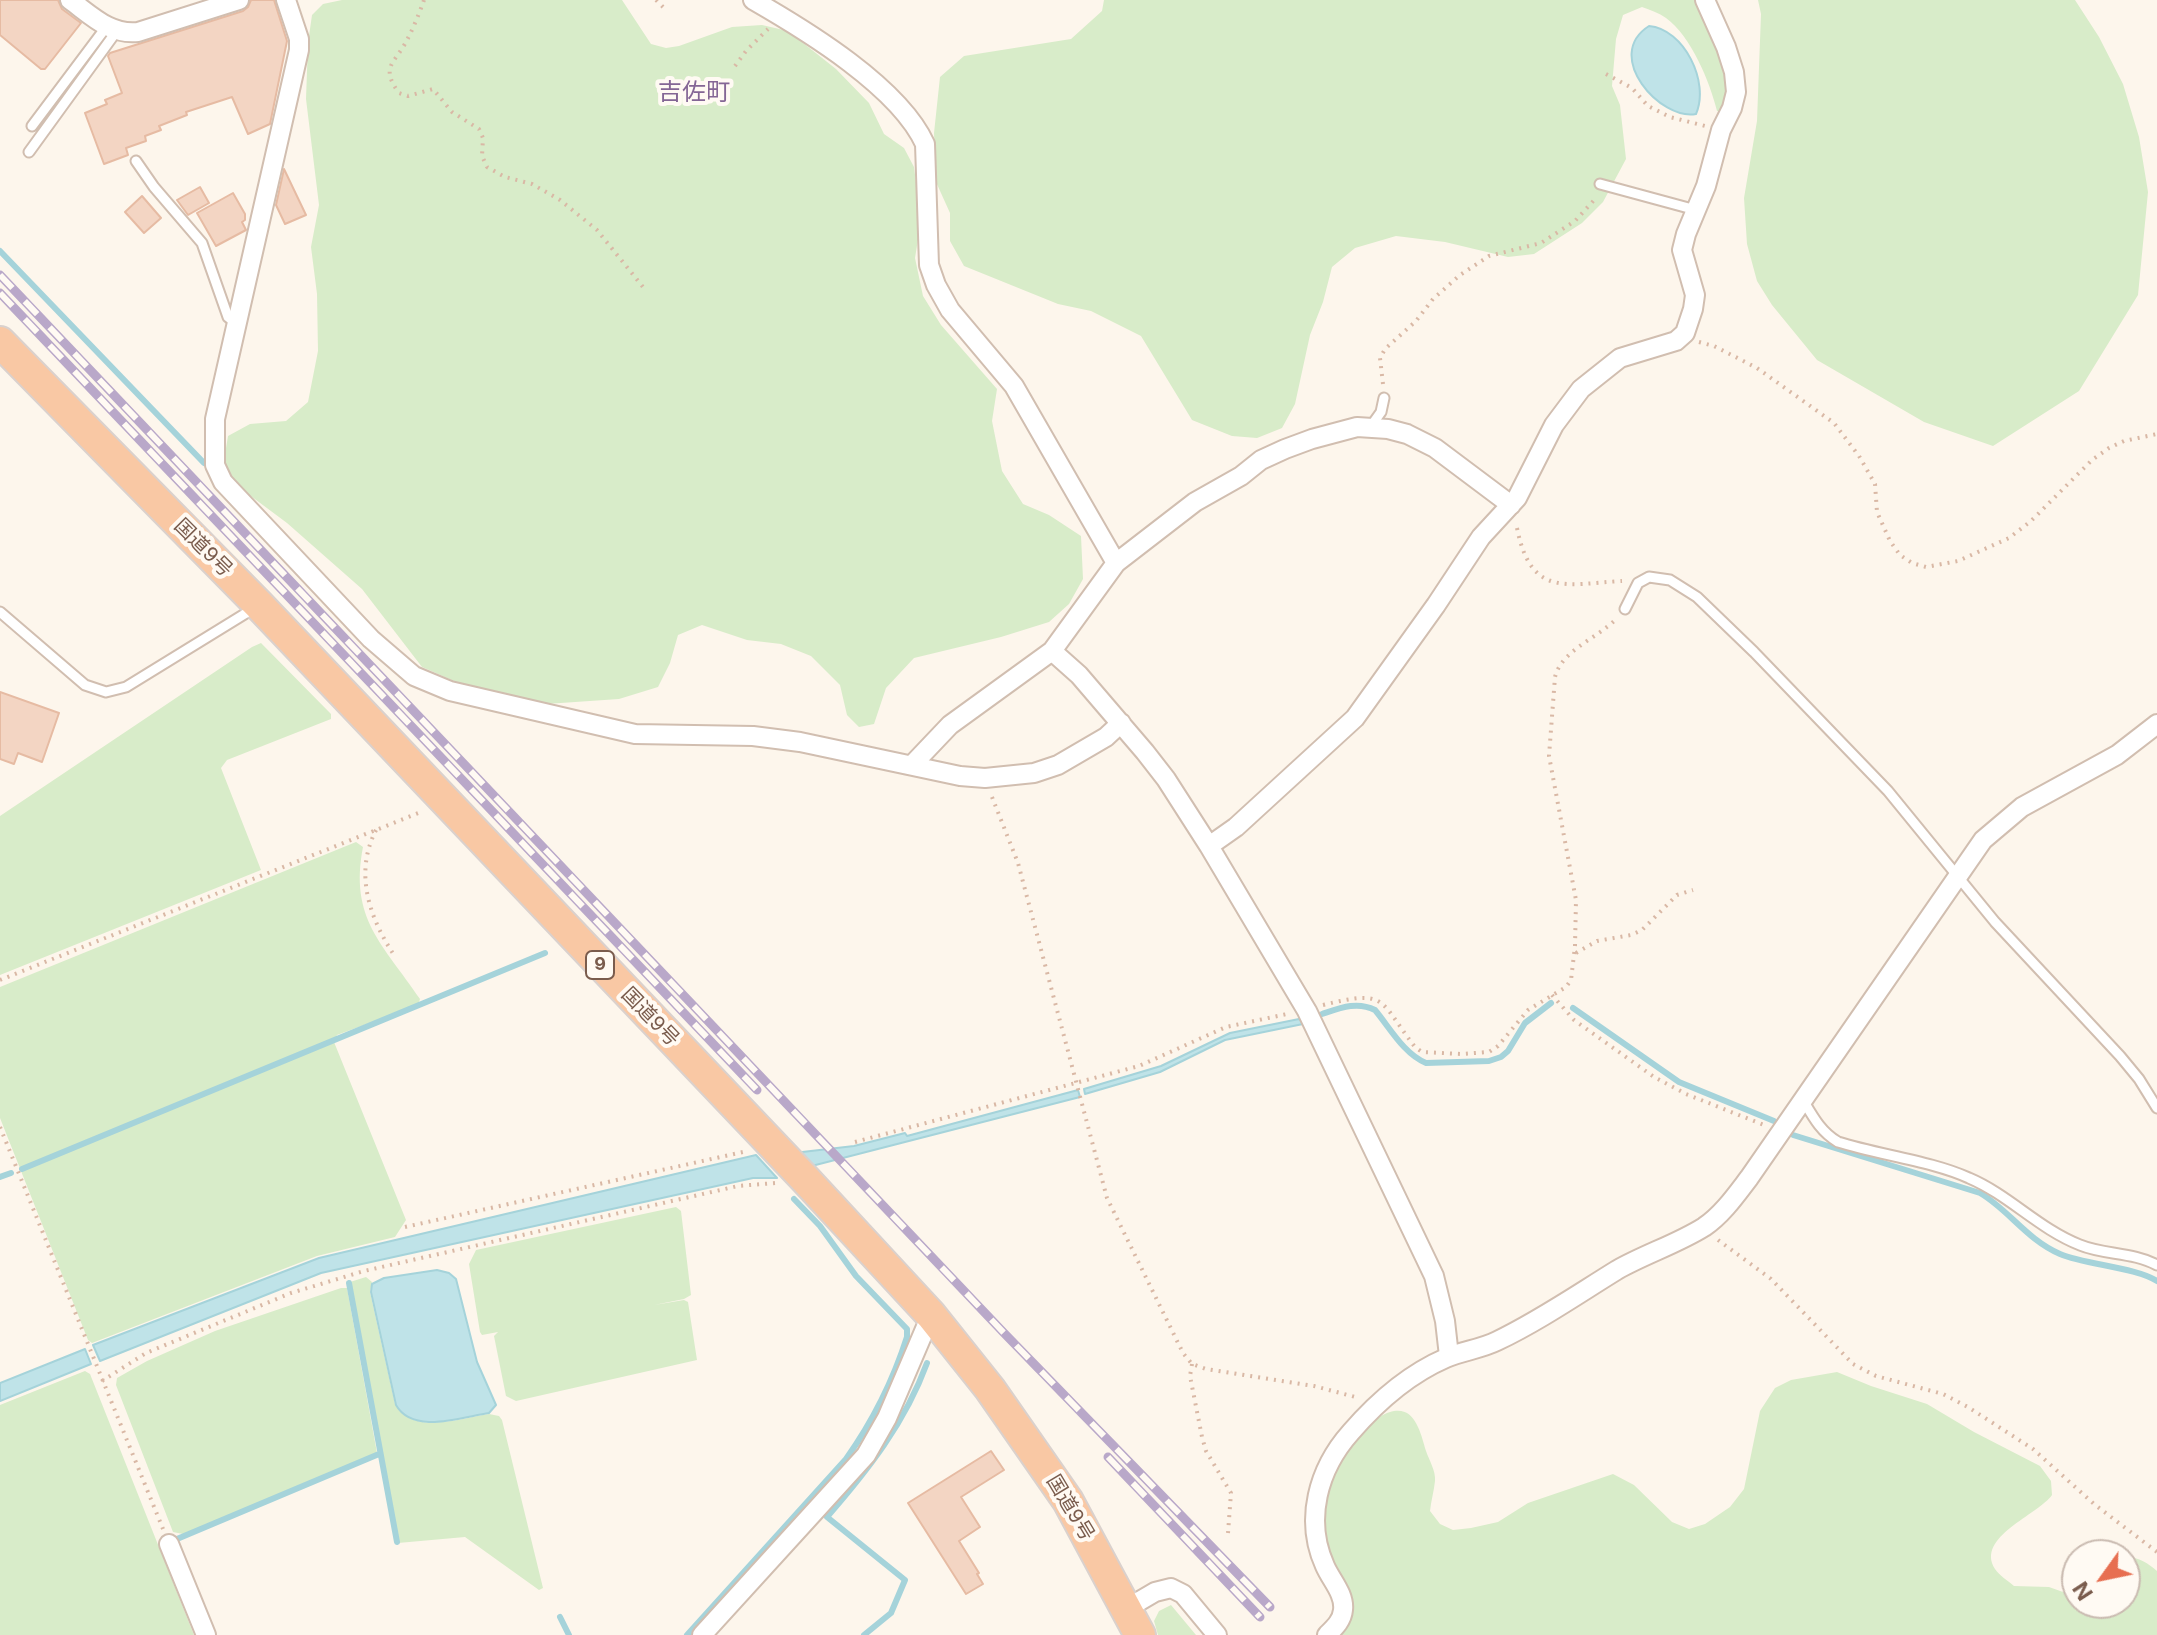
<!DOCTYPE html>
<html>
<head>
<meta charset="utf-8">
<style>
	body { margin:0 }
	#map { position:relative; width:2157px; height:1635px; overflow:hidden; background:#fdf6ec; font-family:Inter,sans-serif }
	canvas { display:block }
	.north { position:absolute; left:2061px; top:1539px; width:80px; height:80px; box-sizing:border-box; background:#fffaf3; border:2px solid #cabbb1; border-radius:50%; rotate:237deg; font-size:22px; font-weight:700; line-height:32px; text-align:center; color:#7a5c4d }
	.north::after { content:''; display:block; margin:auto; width:28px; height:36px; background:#e76f51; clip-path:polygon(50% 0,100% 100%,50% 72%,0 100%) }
</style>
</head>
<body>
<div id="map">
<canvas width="2157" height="1635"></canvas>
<div class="north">N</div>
</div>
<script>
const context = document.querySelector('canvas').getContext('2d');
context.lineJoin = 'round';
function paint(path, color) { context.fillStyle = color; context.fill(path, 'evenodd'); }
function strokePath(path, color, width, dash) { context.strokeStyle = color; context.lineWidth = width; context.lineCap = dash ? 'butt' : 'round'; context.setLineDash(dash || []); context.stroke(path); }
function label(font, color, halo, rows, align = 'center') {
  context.font = font + ' Inter,"Noto Sans JP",sans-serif'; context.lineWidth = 8; context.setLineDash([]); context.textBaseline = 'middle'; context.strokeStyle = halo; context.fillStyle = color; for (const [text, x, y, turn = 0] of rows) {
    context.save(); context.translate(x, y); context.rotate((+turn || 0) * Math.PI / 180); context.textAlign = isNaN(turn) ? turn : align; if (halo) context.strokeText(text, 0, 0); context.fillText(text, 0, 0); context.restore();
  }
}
paint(new Path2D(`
	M342,0H622L651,44L666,48L679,46L732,27L762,25L788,31L836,69L869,103L884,134L904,148L914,167L921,221L915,258L923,296L941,325L997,389L992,421L1002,471L1023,504L1049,515L1081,536L1083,579L1069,604L1049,622L1001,637L914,658L886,688L874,724L859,727L847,715L840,685L811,656L781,644L747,640L702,625L678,635L670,663L658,687L619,699L546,704L463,685L422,667L362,589L287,523L236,485L224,460L228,436L250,424L286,421L308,402L318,351L317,294L311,247L319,205L306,99L308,43L312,15L323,4Z
	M1104,0H1700L1731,78L1722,112L1717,111C1710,82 1691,36 1666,18C1659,13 1650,10 1642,7L1623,15L1616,39L1612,86L1620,105L1626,159L1603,202L1582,223L1534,254L1508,257L1445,242L1396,236L1355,248L1332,267L1323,302L1310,335L1295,404L1282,428L1257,438L1232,436L1192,420L1141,336L1091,311L1058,304L964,266L950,241V213L936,182L934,133L940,77L964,56L1071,39L1102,11Z
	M1758,0H2075L2099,37L2123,84L2139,137L2148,192L2138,295L2079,391L1993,446L1924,422L1817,360L1772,305L1757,281L1747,244L1744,198L1757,121L1761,14Z
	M261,643L331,714V719L227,760L221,768L261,870L0,975V816L252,647Z
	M356,842L363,847C349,919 383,944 420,999L418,1005L337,1035L334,1042L406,1220L395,1237L317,1256L92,1343L88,1340L0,1118V987Z
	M676,1207L681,1211L691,1295L684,1299L654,1305L684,1300L688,1302L697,1360L516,1401L506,1396L494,1336L498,1332L482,1335L480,1332L469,1264L476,1250Z
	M366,1277L372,1282L370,1292L395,1404C413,1436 460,1418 489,1414L499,1416L502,1420L543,1588L539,1590L465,1537L398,1543L350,1282Z
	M341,1288H347L377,1453L183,1534L173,1532L116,1385L117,1378L147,1361L215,1331Z
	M85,1371L90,1374L194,1635H0V1405Z
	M1837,1372L1871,1386L1927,1404L1974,1432L2040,1466L2051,1481L2052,1495C2038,1515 1975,1537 1995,1569C1999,1575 2008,1581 2014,1586L2049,1587L2077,1597V1603H2125V1557C2137,1556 2148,1563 2157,1571V1635H1341C1354,1612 1354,1601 1341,1578C1337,1571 1331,1565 1329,1557C1321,1531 1322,1485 1335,1460C1343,1444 1363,1426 1379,1417C1412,1398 1419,1426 1426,1451C1429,1460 1436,1471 1435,1481C1434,1491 1431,1501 1430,1511L1440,1524L1453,1530L1471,1528L1498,1522L1528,1503L1613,1474L1634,1485L1672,1522L1689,1529L1705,1524L1730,1507L1744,1489L1760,1411L1775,1388L1791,1380Z
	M1171,1605L1196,1635H1158L1154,1621L1159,1611Z`), '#d8ecc9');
const water = new Path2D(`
	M1649,26C1684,29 1710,82 1696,114C1661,121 1602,56 1649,26Z
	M1299,1019L1303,1024L1225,1040L1160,1072L1085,1094L1084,1089L1161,1066L1230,1033Z
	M1078,1090L1080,1097L800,1169L785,1154L854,1146L905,1133L907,1136Z
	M756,1155L777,1178H753L321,1273L100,1361L93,1345L319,1258Z
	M437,1270L449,1273L456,1279L477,1362L496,1405L489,1413C462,1417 413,1435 396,1405L371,1292L372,1284L384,1278Z
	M85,1349L91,1364L0,1401V1383Z`);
paint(water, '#bfe3e8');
strokePath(water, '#a5d3da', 2);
strokePath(new Path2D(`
	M0,251L204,463
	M1573,1008L1679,1082L1774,1121
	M1322,1014C1340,1008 1357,1001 1375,1010C1390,1028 1404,1054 1426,1063L1489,1061L1501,1057L1508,1051L1525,1023L1551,1003
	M1793,1135L1980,1193C2009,1210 2026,1239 2060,1254C2086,1265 2135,1267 2157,1281
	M22,1169L545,953
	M0,1177L11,1173
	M349,1283L397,1542
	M177,1539L379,1454
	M560,1617L569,1635
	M687,1635L846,1459C873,1421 893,1381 907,1337V1329L856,1276L820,1226L794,1199
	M864,1635L891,1613L905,1580L827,1517C868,1470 905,1423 927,1363`), '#a5d3da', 6);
const building = new Path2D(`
	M0,0H58L62,9L81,23L45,69H41L0,35Z
	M251,0H274L287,41L270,124L248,134L232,97L186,112L187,115L159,126L161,130L145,136L146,141L126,148L128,155L104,164L85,113L107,104L105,100L122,93L108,56L110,53L243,11L248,7Z
	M284,169L306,215L285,224L276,205Z
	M200,187L209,203L188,215L177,200Z
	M233,193L245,214V220L242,222L246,230L216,246L197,213Z
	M142,196L161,218L144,233L125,212Z
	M0,692L59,713L42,762L18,753L14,764L0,759Z
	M991,1451L1004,1470L961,1497L980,1527L959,1541L979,1573L977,1574L983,1584L966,1594L908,1503Z`);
paint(building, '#f3d5c3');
strokePath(building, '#e6bba3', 2);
const service = new Path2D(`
	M32,126L107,26
	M29,152L116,32
	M136,161L154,187L202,243L228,317L237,324
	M1600,184L1696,210
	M1371,426L1381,412L1384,398
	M1625,609L1638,583L1649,577L1670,580L1697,597L1754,652L1888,791L1995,922L2120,1056L2139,1079L2157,1108
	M0,612L85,685L106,692L126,687L256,607
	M1803,1100C1813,1117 1821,1132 1838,1142C1879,1155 1932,1161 1969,1178C2009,1195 2039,1229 2080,1245C2104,1255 2133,1252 2157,1265`);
const minor = new Path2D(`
	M70,0C92,16 110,35 138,32L239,0
	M286,0L299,39V50L215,419V465L223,482L371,639L414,676L450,691L635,734L753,736L800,742L960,776L985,778L1034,773L1058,765L1106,737L1121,723
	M753,0C807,31 899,87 925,144L929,265L936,285L950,310L1014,386L1116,563
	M1052,651L1079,675L1145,752L1166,779L1209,846L1307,1011L1434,1276L1445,1321L1449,1356
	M912,765L950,725L1052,651L1116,563L1195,502L1241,476L1261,460L1285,449L1312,439L1357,427L1388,429L1407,434L1435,448L1511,505
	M1209,846L1236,827L1355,718L1436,605L1481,537L1517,498L1554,425L1581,389L1620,358L1676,341L1685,333L1693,309L1695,295L1682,250L1686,234L1706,186L1721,130L1732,108L1736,92L1734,72L1726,47L1705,0
	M169,1544L206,1635
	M1126,1609L1155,1592L1171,1588L1183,1594L1217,1635
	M702,1635L866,1455L887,1418L931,1315
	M1327,1635C1334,1628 1342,1621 1343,1610C1345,1594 1331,1580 1325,1566C1304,1520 1318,1469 1351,1432C1377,1402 1409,1374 1446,1358C1462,1351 1481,1349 1497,1341C1539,1321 1578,1294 1617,1270C1645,1254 1677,1244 1704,1227C1722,1215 1736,1195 1749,1178L1983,840L2022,807L2117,755L2157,724`);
const trunk = new Path2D(`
	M0,342L259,605L806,1180L931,1315L990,1389L1068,1501L1140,1635`);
strokePath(service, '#d1beb0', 13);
strokePath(minor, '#d1beb0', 22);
strokePath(trunk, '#dad1cd', 34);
strokePath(new Path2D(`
	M424,0C419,14 413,29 406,42C394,64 380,67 399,93L408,96L433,89L452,112L479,129L483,138L482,156L487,167L505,177L532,184L560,200L597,230L643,287
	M656,0L663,7
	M735,66L746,51L768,29
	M1606,74L1632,88L1648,106L1670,117L1705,126
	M1699,342L1714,346L1757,368L1834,423L1859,456L1875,484L1877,512L1890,541L1900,555L1912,563L1926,567L1958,561L2009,538L2031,521L2092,460L2109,448L2124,441L2157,434
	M1383,384L1380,358L1385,349L1416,321L1433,299L1460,275L1489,256L1541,243L1575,221L1596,198
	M1517,528C1531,598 1566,584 1622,581
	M992,797L1018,863L1107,1198L1183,1353L1192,1364L1206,1369L1314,1386L1359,1398
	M376,830C354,873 369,917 394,955
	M1576,953L1597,941L1631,935L1642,930L1677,895L1693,890
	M0,980L421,812
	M1552,995L1574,1020L1654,1077L1686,1094L1764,1125
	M1323,1005C1388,989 1378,999 1415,1047L1422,1052L1461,1054L1489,1052L1498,1046L1528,1010L1566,987L1571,980L1575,946L1576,900L1549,756L1555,677C1562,650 1596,639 1615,620
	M0,1127L163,1529
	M855,1142L1139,1066L1226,1027L1287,1014
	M405,1227L743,1152
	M1718,1240L1771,1279L1853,1364L1876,1376L1943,1394L1968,1407L2033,1449L2094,1504L2157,1552
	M1192,1364L1190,1376L1202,1437L1206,1451L1231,1493L1228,1533
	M102,1381L146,1353L291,1293L364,1271L738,1186L775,1183`), '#d9b8a5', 4, [2, 6]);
strokePath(service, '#fff', 9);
strokePath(minor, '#fff', 18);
strokePath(trunk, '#f9c8a4', 30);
const rail = new Path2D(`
	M0,275L1004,1333L1270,1607
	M0,293L757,1090
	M1108,1457L1260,1617`);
strokePath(rail, '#b9a8c9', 9);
strokePath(rail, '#fffaf3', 6, [18]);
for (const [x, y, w] of [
	[600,965,28]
]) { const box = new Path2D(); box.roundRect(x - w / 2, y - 14, w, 28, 6); context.fillStyle = '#fffaf3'; context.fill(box); strokePath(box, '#7a5c4d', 2); }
label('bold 18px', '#7a5c4d', null, [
	["9",600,965]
]);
label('20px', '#7a5c4d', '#fffaf3', [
	["国道9号",203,548,45],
	["国道9号",650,1017,46],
	["国道9号",1070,1508,59]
]);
label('24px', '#846695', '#fffaf3', [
	["吉佐町",694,93]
]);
</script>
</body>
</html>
